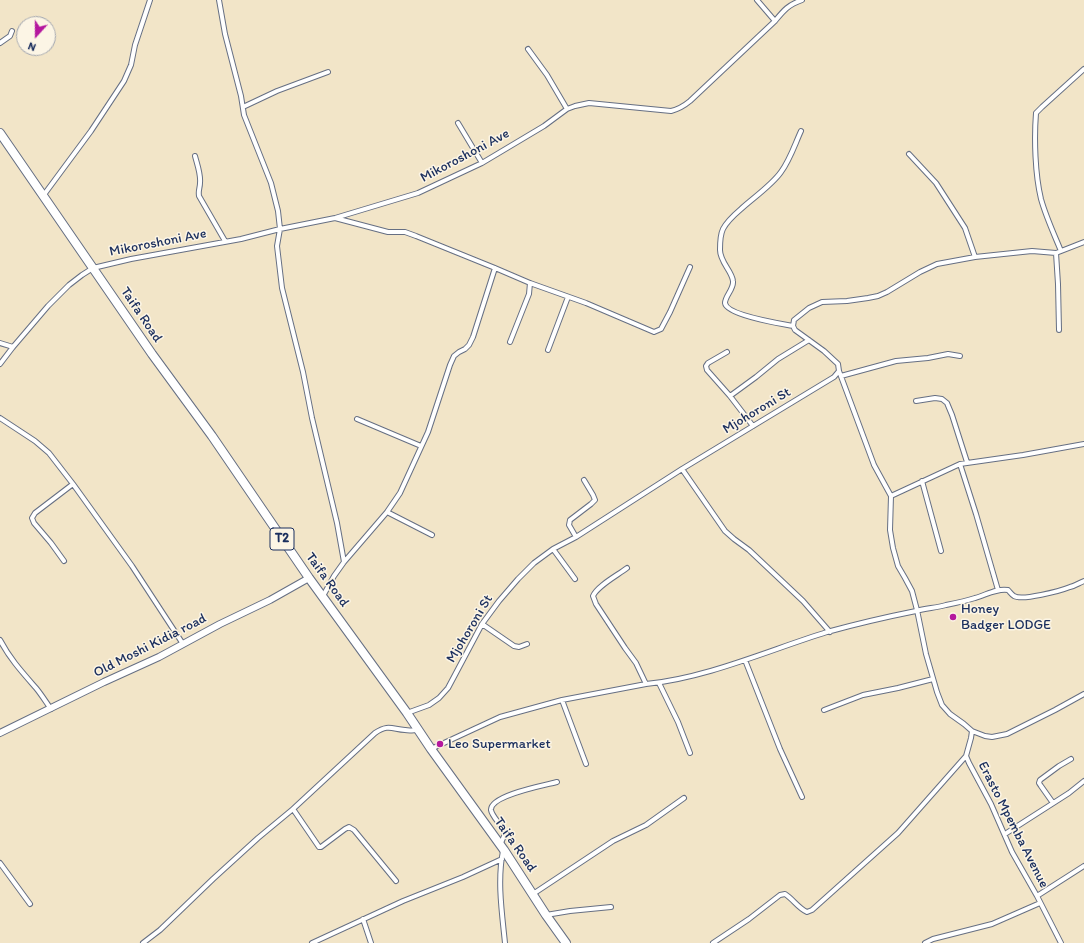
<!DOCTYPE html>
<html>
<head>
<meta charset="utf-8">
<style>
	body { margin:0 }
	#map { position:relative; width:1084px; height:943px; overflow:hidden; background:#f2e5c8; font-family:Itim,sans-serif }
	canvas { display:block }
	.north { position:absolute; left:16px; top:16px; width:40px; height:40px; box-sizing:border-box; background:#fcf5e5; border:1px solid #a2a6af; border-radius:50%; rotate:201deg; font-size:11px; font-weight:700; line-height:16px; text-align:center; color:#1b2f5e }
	.north::after { content:''; display:block; margin:auto; width:14px; height:18px; background:#b5179e; clip-path:polygon(50% 0,100% 100%,50% 72%,0 100%) }
</style>
</head>
<body>
<div id="map">
<canvas width="1084" height="943"></canvas>
<div class="north">N</div>
</div>
<script>
const context = document.querySelector('canvas').getContext('2d');
context.lineJoin = 'round';
function strokePath(path, color, width, dash) { context.strokeStyle = color; context.lineWidth = width; context.lineCap = dash ? 'butt' : 'round'; context.setLineDash(dash || []); context.stroke(path); }
function label(font, color, halo, rows, align = 'center') {
  context.font = font + ' Itim,sans-serif'; context.lineWidth = 3; context.setLineDash([]); context.textBaseline = 'middle'; context.strokeStyle = halo; context.fillStyle = color; for (const [text, x, y, turn = 0] of rows) {
    context.save(); context.translate(x, y); context.rotate((+turn || 0) * Math.PI / 180); context.textAlign = isNaN(turn) ? turn : align; if (halo) context.strokeText(text, 0, 0); context.fillText(text, 0, 0); context.restore();
  }
}
const street = new Path2D(`
	M219,0L225,34L241,96L244,115L271,183L278,211L280,229L277,246L282,288L303,372L312,418L337,523L344,562
	M757,0L775,21
	M0,43L10,36L12,31
	M528,49L547,75L567,109
	M243,107L277,91L328,72
	M458,123L482,163
	M909,154L936,183L965,228L975,257
	M195,156C197,164 201,174 200,183C200,188 198,190 199,196L225,241
	M43,196L91,131L124,81L131,65L135,45L150,0
	M335,218L388,232H405L416,236L495,268L530,283L586,303L654,332L661,329L670,312L690,267
	M1061,251C1054,234 1046,217 1041,199C1035,174 1034,139 1036,113L1042,107L1084,69
	M1056,253L1058,284L1059,330
	M793,326C782,324 726,315 725,303C725,296 734,289 733,281C732,271 720,262 720,250C720,244 720,235 723,229C727,221 734,215 741,209C753,198 772,185 781,172C790,160 795,144 801,131
	M510,342L529,294L530,283
	M0,343L13,347
	M548,350L568,297
	M727,352L708,363L706,366L707,370L730,396L753,426
	M0,364L13,347L48,306L69,285L82,275L93,268L131,259L241,239L280,229L335,218L418,193L482,163L544,126L567,109L575,106L589,103L671,111C679,109 684,106 690,101L775,21C784,10 788,5 802,0
	M839,371L874,465L891,496L890,530L893,548L898,566L905,578L912,591L917,610L926,654L937,692L942,705L950,714L964,724L972,731L971,738L966,756L969,763L991,804L1012,852L1037,896L1061,943
	M841,376L896,361L928,358L948,354L960,356
	M730,396L756,377L778,359L809,340
	M916,401L935,398L942,399L947,403L952,415L967,462
	M0,418L35,441L49,453L73,484L132,566L183,644
	M357,419L421,446
	M960,464L976,514L998,590
	M682,469L725,531L734,539L749,550L803,601L830,632
	M922,481L941,551
	M891,496L960,464L1023,455L1084,444
	M387,512L432,535
	M576,537L569,525L570,520L591,504L595,500L593,495L584,480
	M553,549L575,579
	M64,561L51,543L34,523L32,518L35,513L73,484
	M627,568C618,575 597,586 593,596L596,604L625,648L636,663L646,684
	M323,596L334,576L344,562L387,512L400,493L428,432L450,365L454,356L459,352L465,349L469,345L473,337L495,268
	M482,624L514,646L519,647L527,644
	M0,640C10,659 22,672 36,688C41,694 46,702 51,709
	M745,660L780,749L802,797
	M659,683L678,722L690,753
	M562,700L586,764
	M824,710L863,695L898,688L933,679
	M407,713L429,705L439,698L448,688L482,624L499,601L518,579L534,563L553,549L576,537L682,469L834,377L839,371L838,364L824,351L795,330L793,326L794,320L809,308L822,302L847,301L868,298L878,296L887,292L920,272L937,264L975,257L1032,251L1056,253L1084,242
	M972,731L985,736L992,737L1007,734L1055,710L1084,694
	M431,749L500,717L562,700L646,684C707,678 769,650 827,632C856,624 886,617 916,611C926,608 936,608 946,605C956,603 966,601 975,598C986,595 997,588 1008,590C1010,592 1012,595 1014,596C1022,601 1060,591 1070,587C1075,586 1079,583 1084,581
	M1053,803L1041,786L1039,783L1040,780L1059,766L1071,759
	M293,809L319,847H321L345,829L349,827L354,830L396,881
	M1005,834L1069,793L1084,781
	M500,845L505,834C503,826 492,817 491,810C490,795 546,785 557,782
	M503,851C497,881 502,913 505,943
	M0,863L30,904
	M533,894L613,841L646,825L684,798
	M1037,896L1084,866
	M546,915L570,911L611,907
	M363,919L371,943
	M143,943L160,930L213,879L258,838L293,809L375,733C388,724 392,729 405,730C410,731 414,730 418,730
	M312,943L403,901L463,877L502,859
	M713,943L749,919L780,895L785,894C793,899 798,908 807,912L812,910L898,833L966,756
	M925,943L933,939L992,924L1040,903`);
const secondary = new Path2D(`
	M0,733L104,682L159,657L220,624L270,600L309,578`);
const highway = new Path2D(`
	M0,133L152,354L212,436L309,578L407,713L431,749L504,850L546,915L566,943`);
strokePath(street, '#666f83', 6);
strokePath(secondary, '#666f83', 8);
strokePath(highway, '#666f83', 10);
strokePath(street, '#fff', 4);
strokePath(secondary, '#fff', 6);
strokePath(highway, '#fff', 8);
for (const [x, y, r, color] of [
	[953,617,4,"#b5179e"],
	[440,744,4,"#b5179e"]
]) { const dot = new Path2D(); dot.arc(x, y, r, 0, 2 * Math.PI); context.fillStyle = color; context.fill(dot); strokePath(dot, '#fcf5e5', 1.5); }
for (const [x, y, w] of [
	[282,539,24]
]) { const box = new Path2D(); box.roundRect(x - w / 2, y - 11, w, 22, 3); context.fillStyle = '#fcf5e5'; context.fill(box); strokePath(box, '#1b2f5e', 1); }
label('bold 13px', '#1b2f5e', null, [
	["T2",282,539]
]);
label('14px', '#1b2f5e', '#fcf5e5', [
	["Mikoroshoni Ave",465,156,-28],
	["Mikoroshoni Ave",158,243,-11],
	["Taifa Road",141,315,56],
	["Mjohoroni St",757,411,-31],
	["Taifa Road",327,580,54],
	["Mjohoroni St",470,629,-59],
	["Old Moshi Kidia road",150,646,-27],
	["Erasto Mpemba Avenue",1013,825,63],
	["Taifa Road",515,845,55]
]);
label('14px', '#1b2f5e', '#fcf5e5', [
	["Honey",961,609],
	["Badger LODGE",961,625],
	["Leo Supermarket",448,744]
], 'left');
</script>
</body>
</html>
